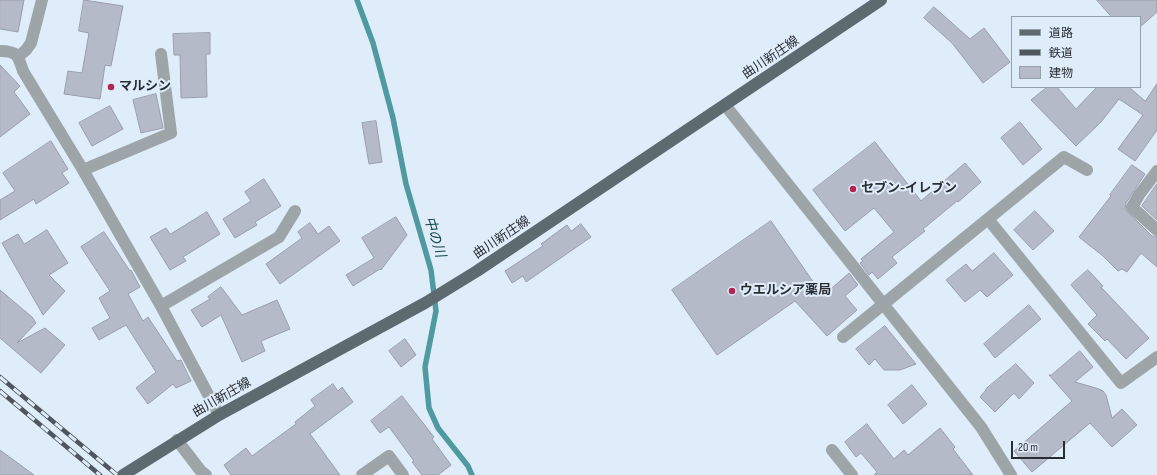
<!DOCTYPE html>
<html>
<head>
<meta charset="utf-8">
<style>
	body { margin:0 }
	#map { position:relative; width:1157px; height:475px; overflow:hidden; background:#dfecf9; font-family:"Sofia Sans Condensed","Noto Sans JP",sans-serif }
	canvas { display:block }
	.legend { position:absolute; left:1011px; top:16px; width:130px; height:72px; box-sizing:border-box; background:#dfecf9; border:1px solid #96a0a9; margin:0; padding:5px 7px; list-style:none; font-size:12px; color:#282d32 }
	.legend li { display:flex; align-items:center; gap:8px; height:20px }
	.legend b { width:20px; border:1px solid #96a0a9 }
	.scale { position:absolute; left:1011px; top:441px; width:54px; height:18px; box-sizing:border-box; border:2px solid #282d32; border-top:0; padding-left:5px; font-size:12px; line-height:14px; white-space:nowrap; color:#282d32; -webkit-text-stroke:3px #dfecf9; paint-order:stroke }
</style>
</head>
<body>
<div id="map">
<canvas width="1157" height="475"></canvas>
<ul class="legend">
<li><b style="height:5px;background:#5d6b70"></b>道路</li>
<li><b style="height:5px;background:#50565d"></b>鉄道</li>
<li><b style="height:11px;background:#b5bac9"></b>建物</li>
</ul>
<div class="scale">20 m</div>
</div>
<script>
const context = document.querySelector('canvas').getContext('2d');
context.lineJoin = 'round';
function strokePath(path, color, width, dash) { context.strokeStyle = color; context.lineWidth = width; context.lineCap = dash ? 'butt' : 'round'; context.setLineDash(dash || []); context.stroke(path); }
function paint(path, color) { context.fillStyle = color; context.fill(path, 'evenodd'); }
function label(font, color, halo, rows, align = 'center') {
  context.font = font + ' "Sofia Sans Condensed","Noto Sans JP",sans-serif'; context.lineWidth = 4; context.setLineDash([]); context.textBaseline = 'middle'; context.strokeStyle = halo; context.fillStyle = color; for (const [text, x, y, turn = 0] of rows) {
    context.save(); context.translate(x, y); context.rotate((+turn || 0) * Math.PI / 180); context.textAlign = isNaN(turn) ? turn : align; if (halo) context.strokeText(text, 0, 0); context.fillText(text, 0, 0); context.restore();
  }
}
strokePath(new Path2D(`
	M357,0L373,43L393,118L406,184L431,270L436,311L425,367L429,408L438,428L468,466L472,475`), '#4e9a9f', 5.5);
const building = new Path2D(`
	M0,0H24L18,32L0,29Z
	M84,0L123,6L111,66L105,65L100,99L64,94L68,71L82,73L89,33L79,31Z
	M1097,0H1157V12L1140,27V17H1112Z
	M934,7L970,39L984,28L1010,62L983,83L952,43L924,18Z
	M210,33V54H206L207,97L181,98L180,55H174L173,34Z
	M0,65L20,86L14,92L30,114L0,137Z
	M1157,84V130L1135,161L1118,149L1143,115L1119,99L1101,122L1076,146L1031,100L1047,87H1057L1076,109L1097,87H1129L1145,101Z
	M156,94L163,128L141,133L133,100Z
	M110,106L123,129L92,146L79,123Z
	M376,121L382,162L369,164L362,123Z
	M1020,122L1042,149L1023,165L1001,138Z
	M51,141L68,169L62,173L69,183L36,204L34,199L0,220V200L15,191L3,173Z
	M875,142L921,201L965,163L981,182L958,202L957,201L923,229L925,231L892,257L897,263L878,279L872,272L869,275L860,263L863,261L861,259L894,232L874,208L845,231L813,190Z
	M1132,165L1145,174L1126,203L1125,209L1152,236L1157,237V267L1141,253L1127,272L1122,269L1118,271L1103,256L1079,237L1111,196L1110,195Z
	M264,179L281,206L255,222L257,225L235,238L223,219L251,201L245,192Z
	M1157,184V220L1142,206Z
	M1035,211L1054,231L1033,250L1014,230Z
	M207,212L220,234L183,257L186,261L170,270L150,237L166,228L170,234Z
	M396,217L407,235L381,270L380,269L353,286L346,275L374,258L362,238Z
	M771,221L823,296L849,273L858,285L845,296L857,310L827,336L795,301L717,355L672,290Z
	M310,223L318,234L329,226L340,241L280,284L266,264L302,238L298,232Z
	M581,224L591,237L526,282L523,276L512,283L505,271L543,246L541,244L567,225L571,231Z
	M47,230L68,263L49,275L65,291L43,315L2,243L18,234L24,244Z
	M104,232L130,271L131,270L140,287L128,294L143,321L148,317L177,361L181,360L191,381L176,388L173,384L148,404L136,388L156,372L126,325L99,340L92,328L110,318L99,298L110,291L81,247Z
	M994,253L1013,275L987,297L980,290L965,302L946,280L966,264L972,271Z
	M1088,270L1103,286L1101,287L1149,338L1126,359L1107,339L1105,341L1088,324L1097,315L1071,285Z
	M221,287L242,315L277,300L290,329L261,341L265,351L242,362L221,315L202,327L191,310L210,299L208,297Z
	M0,290L32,317L36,323L17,343L45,328L65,345L41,373L0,338Z
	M1029,305L1041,319L995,358L984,344Z
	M885,326L916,364L900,370H884L875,359L869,365L856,349Z
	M405,339L416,355L401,367L389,351Z
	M1080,351L1093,367L1075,382L1099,389L1103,391L1106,395L1112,418L1122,409L1137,425L1112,447L1090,423L1032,472L1014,451L1072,401L1049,375H1051Z
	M1016,364L1034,383L1019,399L1014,393L995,412L980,397L986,390V389Z
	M333,384L338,391L342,387L353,402L310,434L340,475H231L224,465L246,448L252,456L296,424L295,422L315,406L311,400Z
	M912,385L927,404L903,424L888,405Z
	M402,396L434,437L432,439L451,465L438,475H422L412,462L414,461L389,427L380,433L371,421Z
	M867,424L894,459L904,450L908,455L940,428L955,447L953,449L973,475H874L877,472L861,453L856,457L845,442Z
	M0,450L34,475H0Z`);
paint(building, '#b5bac9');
strokePath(building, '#999ead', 1);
strokePath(new Path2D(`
	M0,51C17,51 18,55 23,71L83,170L161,306L219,415
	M19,56L26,50L31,43L42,0
	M725,105L981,427L1011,475
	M83,170L171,133L161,54
	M1157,171L1139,195L1132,207L1157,230
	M988,219L1121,383L1157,357
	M161,306L279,237L295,211
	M843,337L1064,157L1087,170
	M177,440L200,470L206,475
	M832,450L852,475
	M362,475L389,456L403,475`), '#9da5a8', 12);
strokePath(new Path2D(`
	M123,475L219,415L425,303L477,271L881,0`), '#5d6b70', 12);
const rail = new Path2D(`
	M0,377L117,475
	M0,391L100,475`);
strokePath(rail, '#50565d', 4.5);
strokePath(rail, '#dfecf9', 3, [9]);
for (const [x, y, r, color] of [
	[111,87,4,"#b22356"],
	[853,189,4,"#b22356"],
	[732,291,4,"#b22356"]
]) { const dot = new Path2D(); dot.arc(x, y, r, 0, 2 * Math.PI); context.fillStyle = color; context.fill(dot); strokePath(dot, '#dfecf9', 1.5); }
label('13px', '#282d32', '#dfecf9', [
	["曲川新庄線",771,58,-34],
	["曲川新庄線",502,238,-34],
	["曲川新庄線",222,398,-30]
]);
label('bold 13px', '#282d32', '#dfecf9', [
	["マルシン",119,87],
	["セブン-イレブン",861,189],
	["ウエルシア薬局",740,291]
], 'left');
label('italic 14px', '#144547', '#dfecf9', [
	["中の川",434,237,73]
]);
</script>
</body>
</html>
